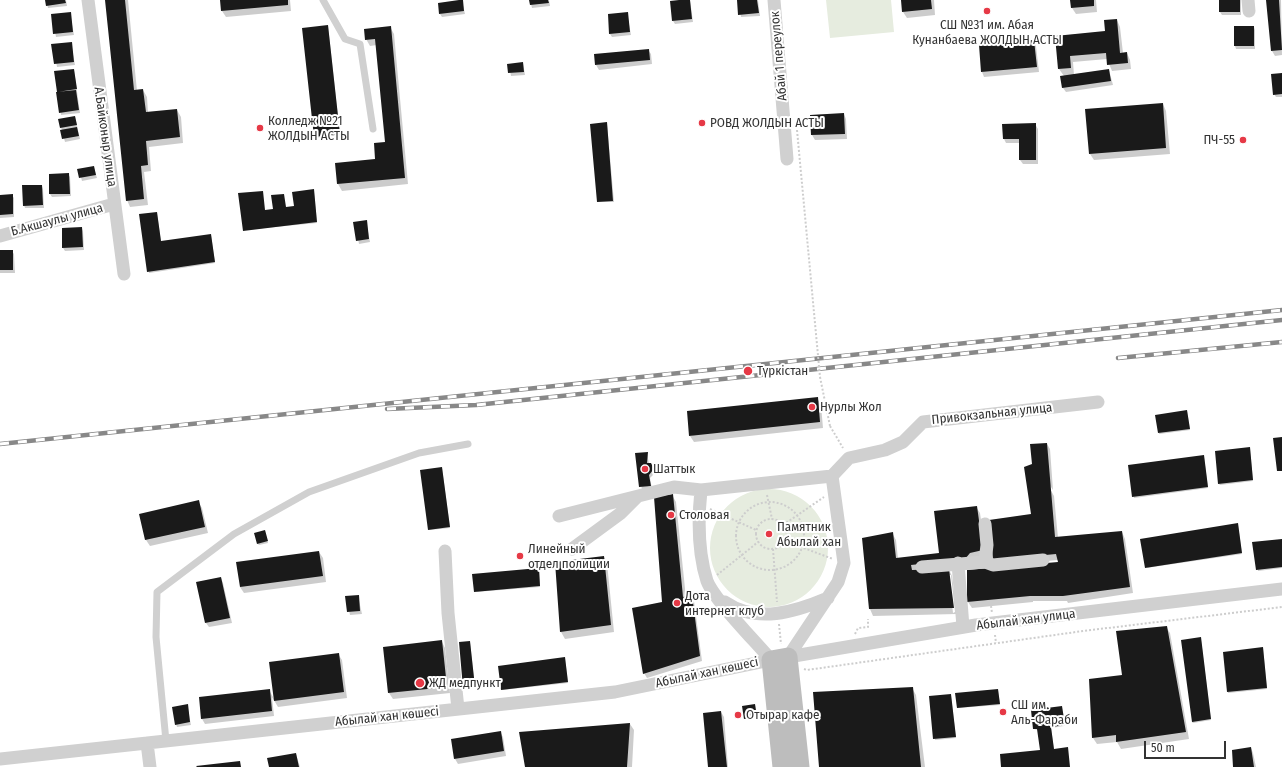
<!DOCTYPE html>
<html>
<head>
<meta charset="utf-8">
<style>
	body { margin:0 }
	#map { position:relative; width:1282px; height:767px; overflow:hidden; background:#fff; font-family:"Fira Sans Condensed",sans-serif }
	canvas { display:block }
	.scale { position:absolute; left:1144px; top:741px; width:82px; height:18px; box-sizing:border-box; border:2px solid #333; border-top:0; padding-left:5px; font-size:12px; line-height:14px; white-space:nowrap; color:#333; -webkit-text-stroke:3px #fff; paint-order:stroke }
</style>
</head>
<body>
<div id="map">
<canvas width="1282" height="767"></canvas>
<div class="scale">50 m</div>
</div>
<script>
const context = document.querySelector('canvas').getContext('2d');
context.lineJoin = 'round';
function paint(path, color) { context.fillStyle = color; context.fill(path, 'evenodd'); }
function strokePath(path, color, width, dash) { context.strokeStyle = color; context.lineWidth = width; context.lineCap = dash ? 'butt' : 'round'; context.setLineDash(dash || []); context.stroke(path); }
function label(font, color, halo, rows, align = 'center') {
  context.font = font + ' "Fira Sans Condensed",sans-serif'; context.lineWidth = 4; context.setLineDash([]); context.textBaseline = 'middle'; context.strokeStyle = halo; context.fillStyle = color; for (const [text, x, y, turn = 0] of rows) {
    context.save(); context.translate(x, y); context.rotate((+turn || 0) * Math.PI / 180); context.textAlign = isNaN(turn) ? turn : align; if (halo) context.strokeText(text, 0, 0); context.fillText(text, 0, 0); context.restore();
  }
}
paint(new Path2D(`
	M826,0H891L894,32L830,38Z
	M710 548a59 59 0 1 1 118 0a59 59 0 1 1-118 0Z`), '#e6ecdf');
paint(new Path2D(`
	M46,0H66L67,6L48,8Z
	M106,0H128L137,91L143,90L147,97L148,113L177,110L181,117L183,143L149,147L151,171L144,172L148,205L130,207L127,200Z
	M221,0H290L291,11L226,17L222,11Z
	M530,0H549L550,6L532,8Z
	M690,0L693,22L675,24L673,21Z
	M738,0H758L760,16L741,17Z
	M902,0H934L935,15L907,18L903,12Z
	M1071,0H1096L1097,12L1076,14L1072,8Z
	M1220,0H1241V15H1222L1220,12Z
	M1267,0H1281L1282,55L1275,56L1272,51Z
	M462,1L465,14L442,17L440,14Z
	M70,13L74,35L56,37L52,15Z
	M627,13L631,35L612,37L610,34Z
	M1117,20L1120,27L1123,53H1127L1130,60L1131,69L1112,71L1107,59L1073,62L1074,75L1109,70L1113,85L1066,92L1063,88L1064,76L1059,69L1056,36L1106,32Z
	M328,26L340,135L316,138L315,137Z
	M390,27L394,34L408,184L342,191L338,184L336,164L377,160L386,143L377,45L370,46L366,39Z
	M1254,27L1255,30V49H1236L1235,46Z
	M1034,41L1036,46L1039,72L984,77L982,72Z
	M71,43L75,65L57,67L53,45Z
	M648,50L651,54L652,64L599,70L596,65Z
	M523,63L525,75L511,76L509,65Z
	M74,70L80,113L61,115L58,91Z
	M1282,74V97H1276L1274,94Z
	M1163,104L1166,111L1170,154L1094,160L1090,154Z
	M844,114L846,119L847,139L815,140L812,135L811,115Z
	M75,117L80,139L65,142L61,127Z
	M591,124H607L614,202H598Z
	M1035,124L1038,129V164H1023L1020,160V143H1006L1004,139Z
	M94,168L97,178L82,181L79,170Z
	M68,174L70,177L71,196L52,197L50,194Z
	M42,186L43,189L44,208H25L24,205Z
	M314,192L317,223L244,230L265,211L295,207Z
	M12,195L14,198V217L0,218V196Z
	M157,213L161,242L211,235L215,263L149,273L140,215Z
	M366,221L370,242L359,244L355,223Z
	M82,228L83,231L84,250L65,251L63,248Z
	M0,251H12L14,254L15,273H0Z
	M817,398L821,405L823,428L694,442L690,436Z
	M1187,411L1190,430L1159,434V433Z
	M1047,444L1050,449L1053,490L1049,484L1048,485L1054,496L1058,538L1122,532L1125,539L1133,593L1068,603L1067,601H1033V602L972,608L968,602L1059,563L1058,560L997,566L1032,515L1033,465Z
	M1250,449L1253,481L1220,485L1219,484Z
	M647,453L649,464L652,467L654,474L650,478L652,489L642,490L636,454Z
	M1204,457L1208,488L1134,498L1129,466Z
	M442,468L450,528L429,530V529Z
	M672,495L676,502L686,598L691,597L694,601L702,661L647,678L644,673L663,602Z
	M198,502L202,508L208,533L150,546L146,540L141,515Z
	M976,507L980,513L986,556L948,568L952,576L957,614L873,616L870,609L892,533L896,540L898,559L941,554ZM949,575H951L955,612L953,613Z
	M1238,525L1242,554L1146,568Z
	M265,531L268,543L259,545L258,544Z
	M1282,540V568L1258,571L1254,543Z
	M319,552L323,558L326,582L244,593L240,587Z
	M604,557L607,563L614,632L565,639L561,632L556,563Z
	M539,570L540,587L475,592Z
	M221,578L223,583L232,623L209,627L206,623Z
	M358,596L362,614L350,615L346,597Z
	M1166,627L1170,633L1189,739L1121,749L1117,742L1097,744L1093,738L1123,675Z
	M1201,640L1211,720L1193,723L1192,722Z
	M442,642L445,648L450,693L393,699L389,693Z
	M470,642L475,688L465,689L464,688Z
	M1263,648L1267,689L1228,693V692Z
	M338,654L342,660L347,698L278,707L272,697L274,716L205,724L202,719L200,698L269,690L274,699Z
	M565,659L568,683L502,690L499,667Z
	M912,688L916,695L925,767H820Z
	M998,690L1000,705L957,708L956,694Z
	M951,696L956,738L935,740L930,697Z
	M187,705L191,725L177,727L176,724Z
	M755,705L757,718L746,719L745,718Z
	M1062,708L1064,726L1051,728L1054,750L1069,767H1002L1041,751L1038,730L1034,729Z
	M721,712L724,717L728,767H709Z
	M630,724L634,730L632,767H526Z
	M500,732L503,737L506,756L458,764L455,759L452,740Z
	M1251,748L1253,753L1256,767H1234Z
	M296,754L300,767H270Z`), '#0003');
paint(new Path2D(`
	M45,0H65L66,3L46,6Z
	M105,0H125L134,90L143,89L146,112L177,109L180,137L146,141L148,165L141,166L144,199L126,201Z
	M220,0H288V5L221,11Z
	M459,0H463L464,11L439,14L438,3Z
	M529,0H548L549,3L530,5Z
	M679,0H690L692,19L672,21L670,1Z
	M737,0H757L759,13L738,15Z
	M901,0H931L932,9L902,12Z
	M1070,0H1094V6L1071,8Z
	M1219,0H1240V12H1219Z
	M1266,0H1279L1282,50L1271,51Z
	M71,12L73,32L53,34L51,14Z
	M628,12L630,32L609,34L608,14Z
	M1117,19L1120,53L1127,52L1128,63L1107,65L1106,53L1070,56L1071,68L1058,69L1055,36L1105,31L1104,20Z
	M328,25L340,134L314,137L302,28Z
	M391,26L405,178L337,184L335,163L375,159L374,143L385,142L375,39L365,40L364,29Z
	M1234,26H1254V46H1234Z
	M1034,40L1037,67L981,72L979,45Z
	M72,42L74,62L54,64L51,44Z
	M649,49L650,60L595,65L594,54Z
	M523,62L524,72L508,73L507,64Z
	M74,69L77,89L57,92L54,71Z
	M1109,69L1111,81L1062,88L1060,76Z
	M1282,73V94L1273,95L1271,74Z
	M76,90L79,110L59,113L56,92Z
	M1163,103L1166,148L1089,154L1085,109Z
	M844,113L845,134L811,135L810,115Z
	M75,116L77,125L60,128L58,119Z
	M607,122L613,201L597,202L590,124Z
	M1036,123V160H1019V139H1003L1002,124Z
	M77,127L79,136L62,139L60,130Z
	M94,166L96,175L79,178L77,169Z
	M69,173L70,194H49V174Z
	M22,185H42L43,205L23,206Z
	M314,189L317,222L243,231L238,193L263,191L265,210L273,209L271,195L284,194L286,207L294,206L292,192Z
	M13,194V214L0,215V195Z
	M157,212L161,241L211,234L215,262L147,272L139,214Z
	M367,220L369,239L356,241L353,222Z
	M82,227L83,247L62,248V228Z
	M0,250H13V270H0Z
	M818,397L820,422L689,436L687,411Z
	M1187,410L1190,429L1158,433L1155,415Z
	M1282,437V471H1277L1273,438Z
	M1047,443L1055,537L1122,531L1130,587L1063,596H1030L967,602V570L1058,562L1056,554L993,560L989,520L1031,514L1024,467L1032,464L1030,444Z
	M1250,447L1253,480L1218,484L1215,451Z
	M648,452L647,463H651L653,467V470L649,475L651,486L639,487L635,453Z
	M1204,455L1208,487L1132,497L1128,465Z
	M442,467L450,527L428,530L420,470Z
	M673,494L683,597L692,595L700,656L643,674L632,608L662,602L654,497Z
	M199,500L205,527L145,540L139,514Z
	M977,506L983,550L970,553L965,559L911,565L912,570L949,569L954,608L869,609L862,538L893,532L896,558L939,553L934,511Z
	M1238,523L1242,553L1145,568L1140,539Z
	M265,530L268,541L257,544L254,533Z
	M1282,539V567L1256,570L1252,542Z
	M319,551L323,576L240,587L236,562Z
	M604,556L611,625L560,632L555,562Z
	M539,568L540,586L474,592L472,574Z
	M221,577L230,618L205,623L196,582Z
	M359,595L360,611L347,612L345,596Z
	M1167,626L1186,732L1116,742V735L1092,738L1089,679L1122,675L1116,631Z
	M1201,637L1211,719L1192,722L1181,640Z
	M442,640L447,687L388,693L383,647Z
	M470,641L475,687L463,688L459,642Z
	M1263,647L1267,688L1227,692L1223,652Z
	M339,653L344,692L274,701L269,662Z
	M565,657L568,682L501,690L498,666Z
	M913,687L921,767H819L813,692Z
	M270,689L272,711L201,719L199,697Z
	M998,689L1000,704L957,708L955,693Z
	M951,694L956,737L933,739L929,696Z
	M188,704L190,722L175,725L172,707Z
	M755,704L757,717L744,719L742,706Z
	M1062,706L1065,725L1051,727L1054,749L1068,747L1070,767H1001L1000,754L1040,750L1037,729H1033L1031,710Z
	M721,711L727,767H708L703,713Z
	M630,723L627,767H525L519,732Z
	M501,731L504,751L454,759L451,739Z
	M1251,747L1254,767H1233L1232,750Z
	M296,753L299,767H269L267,758Z
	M240,761L241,767H197L196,766Z`), '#1a1a1a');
strokePath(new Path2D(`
	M830,426L843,448
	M767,495L772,519
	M736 536a34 34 0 1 1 68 0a34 34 0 1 1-68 0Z
	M710,509L756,530
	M756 534a15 15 0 1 1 30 0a15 15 0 1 1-30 0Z
	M783,525L824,497
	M785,541L833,559
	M773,549L777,602
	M717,575L758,542
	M991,606L992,613
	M779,624L781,644
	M855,634L858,628L868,627V619
	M995,635L996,643
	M804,669L807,670L1083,631L1282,607`), '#cdcdcd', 2, [2, 2]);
strokePath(new Path2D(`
	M323,0L345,39L360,44L373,129
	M166,741L156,637L157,592L234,534L309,492L419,453L468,444`), '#d0d0d0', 7);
strokePath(new Path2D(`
	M88,0L124,274
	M774,0L787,159
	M1248,0L1249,11
	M0,236L114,204
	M832,476L849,458L885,450L903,442L923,422L1098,402
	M559,516L674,487L701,490
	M572,549L621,513L638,496
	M445,551L448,613L458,709
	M985,562L993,565L1043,560
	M958,563L963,627
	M922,567L985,562L987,545L985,524
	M725,602C757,624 795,612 828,598
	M788,657L976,625L1282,589
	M147,743L150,767
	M0,759L615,692L771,660C756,642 714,600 707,581C698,553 698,519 701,490L832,476L844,563L838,582L788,657`), '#d0d0d0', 13);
strokePath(new Path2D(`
	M782,767L771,660L788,657L800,767`), '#bdbdbd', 19);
const rail = new Path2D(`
	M1118,358L1282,342
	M387,409L476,405L1282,320
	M0,444L1282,310`);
strokePath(rail, '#888', 4.5);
strokePath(rail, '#fff', 3, [9]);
strokePath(new Path2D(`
	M797,130L820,377L830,426`), '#cdcdcd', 2, [2, 2]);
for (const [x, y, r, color] of [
	[987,11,4,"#e63946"],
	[702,123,4,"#e63946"],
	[260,128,4,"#e63946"],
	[1243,140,4,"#e63946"],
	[748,371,5,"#e63946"],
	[812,407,4,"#e63946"],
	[645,469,4,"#e63946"],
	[671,515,4,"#e63946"],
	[769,534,4,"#e63946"],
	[520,556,4,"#e63946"],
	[677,603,4,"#e63946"],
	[420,683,5,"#e63946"],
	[1003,712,4,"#e63946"],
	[738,715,4,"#e63946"]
]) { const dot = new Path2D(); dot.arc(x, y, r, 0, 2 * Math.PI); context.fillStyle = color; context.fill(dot); strokePath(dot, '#fff', 1.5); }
label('13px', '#333', '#fff', [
	["СШ №31 им. Абая",987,25,"center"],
	["Кунанбаева ЖОЛДЫН АСТЫ",987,40,"center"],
	["Колледж №21",268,121],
	["ЖОЛДЫН АСТЫ",268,136],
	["РОВД ЖОЛДЫН АСТЫ",710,123],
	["ПЧ-55",1235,140,"right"],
	["Түркістан",757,371],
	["Нурлы Жол",820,407],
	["Шаттык",653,469],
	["Столовая",679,515],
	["Памятник",777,527],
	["Абылай хан",777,542],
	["Линейный",528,549],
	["отдел полиции",528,564],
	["Дота",685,596],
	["интернет клуб",685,611],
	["ЖД медпункт",429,683],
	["СШ им.",1011,705],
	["Аль-Фараби",1011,720],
	["Отырар кафе",746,715]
], 'left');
label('13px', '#333', '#fff', [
	["Абай 1 переулок",779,56,-95],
	["А.Байконыр улица",105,137,82],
	["Б.Акшаулы улица",57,220,-15],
	["Привокзальная улица",992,414,-6],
	["Абылай хан улица",1026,620,-7],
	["Абылай хан көшесі",707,673,-12],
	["Абылай хан көшесі",387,717,-6]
]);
</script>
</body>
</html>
